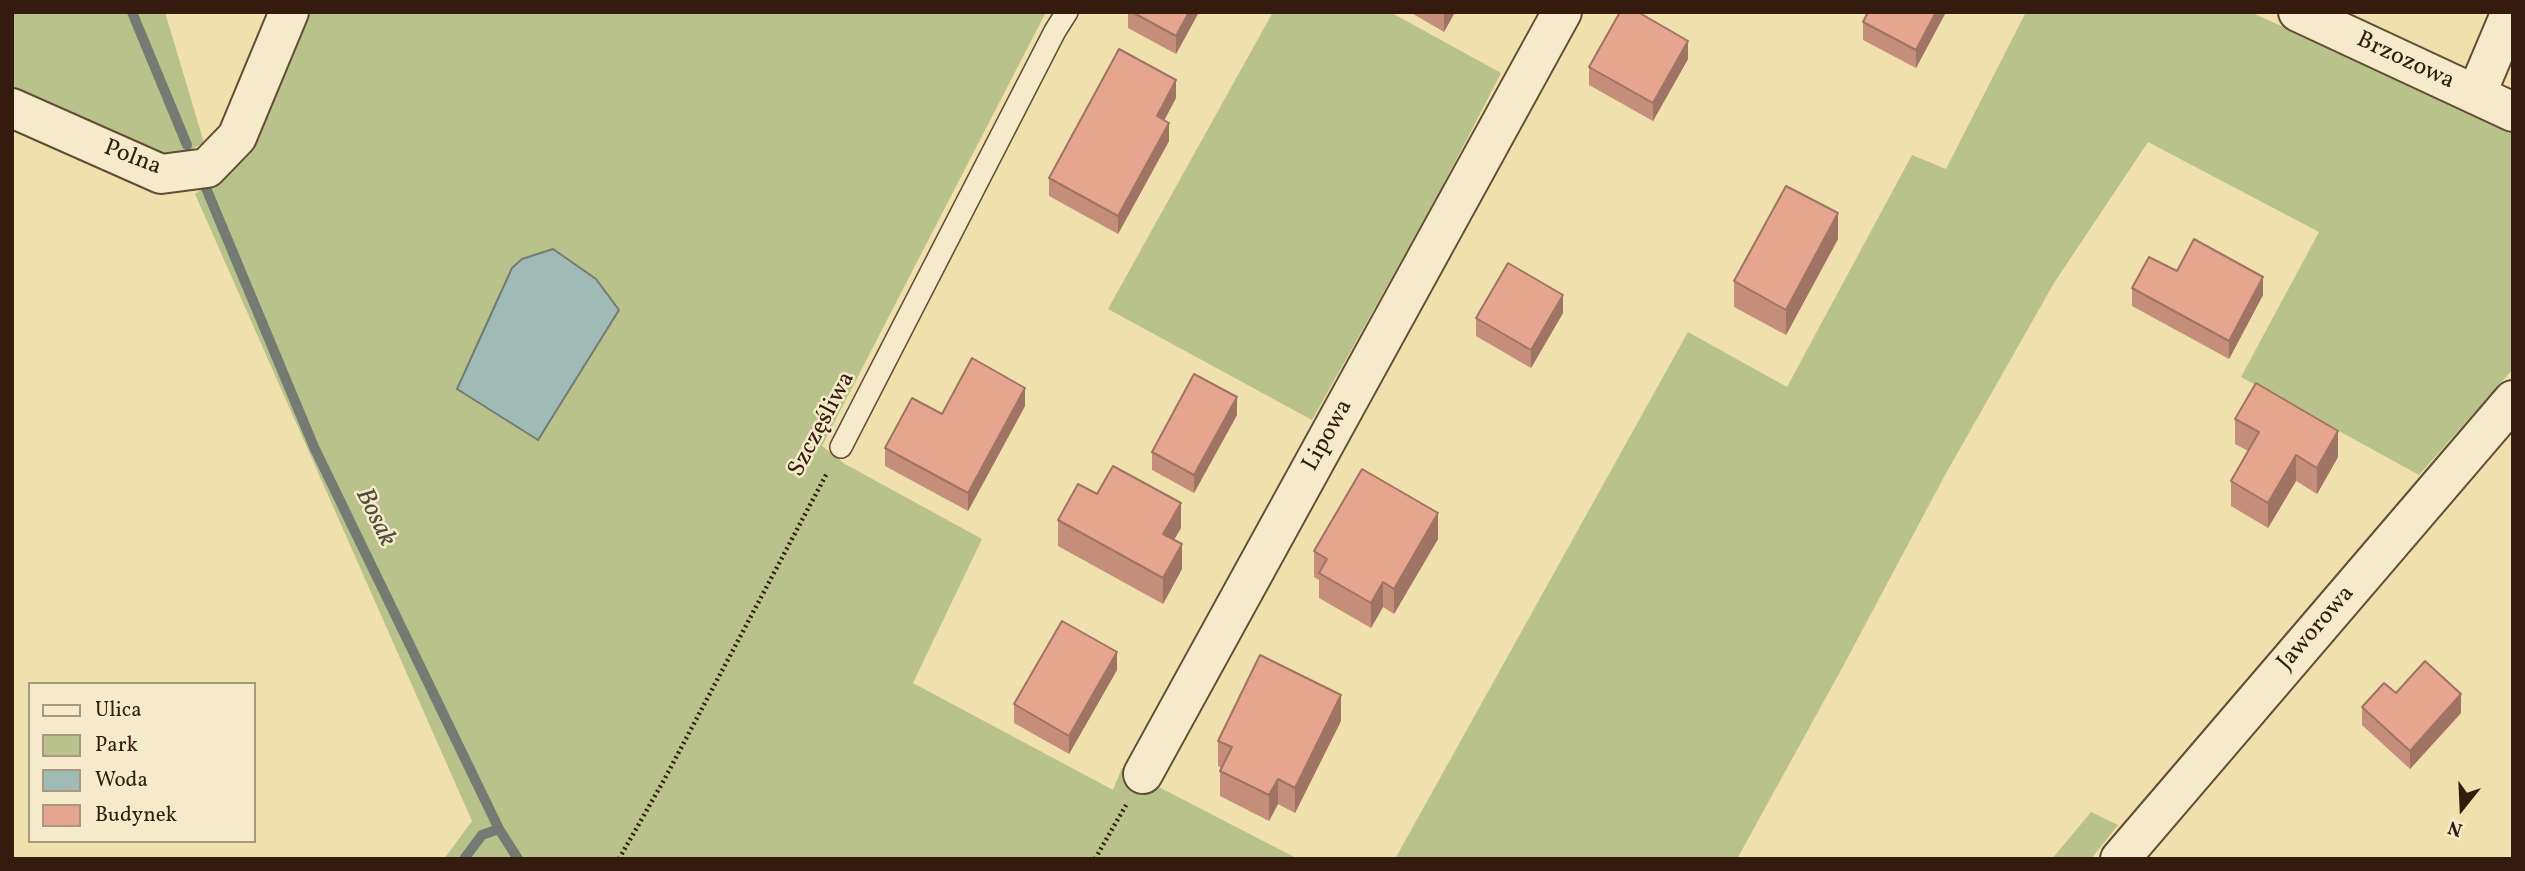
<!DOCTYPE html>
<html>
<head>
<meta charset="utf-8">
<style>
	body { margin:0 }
	#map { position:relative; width:2525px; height:871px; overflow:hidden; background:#efe0ad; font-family:Vollkorn,serif }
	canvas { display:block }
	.frame { position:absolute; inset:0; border:14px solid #341b0e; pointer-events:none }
	.legend { position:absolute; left:28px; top:682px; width:228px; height:161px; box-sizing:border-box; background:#f5ebca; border:2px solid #a8987f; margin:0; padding:9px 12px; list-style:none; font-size:21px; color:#341b0e }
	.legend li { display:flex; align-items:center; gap:14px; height:35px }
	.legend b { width:35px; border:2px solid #a8987f }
	.north { position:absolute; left:2427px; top:773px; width:70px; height:70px; -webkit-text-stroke:5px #f5ebca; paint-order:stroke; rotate:198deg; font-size:19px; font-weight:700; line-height:28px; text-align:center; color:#341b0e }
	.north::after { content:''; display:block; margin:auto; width:24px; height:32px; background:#341b0e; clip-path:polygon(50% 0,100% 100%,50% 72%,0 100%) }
</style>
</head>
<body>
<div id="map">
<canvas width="2525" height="871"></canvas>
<div class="frame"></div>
<ul class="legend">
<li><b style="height:9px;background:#f5ebca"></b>Ulica</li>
<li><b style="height:19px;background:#b8c28a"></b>Park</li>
<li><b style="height:19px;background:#a0bab6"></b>Woda</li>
<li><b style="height:19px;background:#e5a58f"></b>Budynek</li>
</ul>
<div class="north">N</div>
</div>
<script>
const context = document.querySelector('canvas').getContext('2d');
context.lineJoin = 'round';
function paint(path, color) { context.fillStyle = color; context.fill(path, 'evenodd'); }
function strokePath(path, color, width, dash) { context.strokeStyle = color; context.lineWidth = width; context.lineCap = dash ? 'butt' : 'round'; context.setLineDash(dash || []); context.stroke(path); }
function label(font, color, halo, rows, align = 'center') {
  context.font = font + ' Vollkorn,serif'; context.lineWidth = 5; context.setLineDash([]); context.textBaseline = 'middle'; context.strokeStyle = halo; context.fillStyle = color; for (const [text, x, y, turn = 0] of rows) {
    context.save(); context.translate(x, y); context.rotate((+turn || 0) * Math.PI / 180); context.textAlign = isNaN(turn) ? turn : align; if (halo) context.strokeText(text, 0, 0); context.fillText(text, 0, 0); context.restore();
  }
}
paint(new Path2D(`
	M12,12H165L204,143L177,156L144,154L12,96Z
	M300,12H1046L822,446L845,464L982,539L913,683L1113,790L1122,768L1298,859H444L472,821L195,194L228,168Z
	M1273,12H1390L1501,73L1439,193L1312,420L1108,309Z
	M2026,12H2250L2513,129V369L2419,475L2241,377L2319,232L2148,142L2054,283L1945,475L1841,670L1737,859H1395L1688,332L1787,387L1912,155L1946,169Z
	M2091,812L2118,825L2091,859H2052Z`), '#b8c28a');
const water = new Path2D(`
	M553,249L596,279L619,310L538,440L457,389L512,268L522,259Z`);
paint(water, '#a0bab6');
strokePath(water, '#757a73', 2);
strokePath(new Path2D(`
	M132,12L187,145
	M206,188L314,447L499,829L518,859
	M464,859L482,835L499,829`), '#757a73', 10);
const lane = new Path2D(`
	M841,447L1055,31L1067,12`);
const street = new Path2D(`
	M2298,12L2513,112
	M2476,95L2511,12
	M12,108L161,174L207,168L237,137L289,12
	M1143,774L1562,12
	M2120,859L2513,400`);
strokePath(lane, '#634c36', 24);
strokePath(street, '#634c36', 42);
strokePath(new Path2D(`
	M619,859L664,780L827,473
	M1095,859L1126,805`), '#341b0e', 4.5, [2, 3.5]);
strokePath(lane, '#f5ebca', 21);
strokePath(street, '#f5ebca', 38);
paint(new Path2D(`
	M1128,12H1199L1176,54L1128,28Z
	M1410,12H1455L1444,32Z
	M1946,12L1916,68L1863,40V22Z
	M1688,59L1653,121L1589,85V67Z
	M1176,98L1164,120L1169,141L1118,234L1049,196V178Z
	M1838,239L1786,335L1734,307V281Z
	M2177,271L2263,295L2229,359L2132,306V288Z
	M1563,313L1531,368L1476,336V318Z
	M1025,406L968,511L885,466V448L942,414Z
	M1237,415L1194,493L1152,470V452Z
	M2235,419L2338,457L2317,494L2296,481L2268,528L2231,506V481L2248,451L2235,444Z
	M1058,520L1181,528L1174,539L1182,569L1163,604L1058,546Z
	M1438,539L1394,614L1383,607L1371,628L1319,598V580L1314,577V551Z
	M1117,670L1069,754L1014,723V704Z
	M2396,693L2461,713L2410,769L2362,725V707Z
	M1341,721L1295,813L1278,804L1269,821L1220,796V771L1221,768L1218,766V741Z`), '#c58e7b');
paint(new Path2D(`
	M1189,12H1199L1176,54V36Z
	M1445,12H1455L1444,32V14Z
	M1936,12H1946L1916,68V50Z
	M1688,41V59L1653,121V103Z
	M1176,80V98L1157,134V116Z
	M1169,123V141L1118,234V216Z
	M1838,213V239L1786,335V310Z
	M2263,277V295L2229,359V341Z
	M1563,295V313L1531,368V350Z
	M1025,388V406L968,511V493Z
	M1237,397V415L1194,493V475Z
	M2338,431V457L2317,494V468Z
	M2296,455V481L2268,528V503Z
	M1181,503V528L1163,559V534Z
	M1438,513V539L1394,614V589Z
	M1182,544V569L1163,604V578Z
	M1383,582V607L1371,628V603Z
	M1117,652V670L1069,754V736Z
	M2461,694V713L2410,769V751Z
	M1341,695V721L1295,813V788Z
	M1278,779V804L1269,821V795Z`), '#a07464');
const building = new Path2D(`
	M1132,12H1189L1176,36Z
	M1620,12H1638L1688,41L1653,103L1589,67Z
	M1868,12H1936L1916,50L1863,22Z
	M1119,49L1176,80L1157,116L1169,123L1118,216L1049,178Z
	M1786,186L1838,213L1786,310L1734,281Z
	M2194,239L2263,277L2229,341L2132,288L2149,257L2177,271Z
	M1508,263L1563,295L1531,350L1476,318Z
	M972,358L1025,388L968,493L885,448L912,398L942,414Z
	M1194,374L1237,397L1194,475L1152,452Z
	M2256,383L2338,431L2317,468L2296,455L2268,503L2231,481L2259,432L2235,419Z
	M1113,466L1181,503L1163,534L1182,544L1163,578L1058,520L1078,484L1097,494Z
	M1362,469L1438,513L1394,589L1383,582L1371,603L1319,573L1327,559L1314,551Z
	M1062,621L1117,652L1069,736L1014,704Z
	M1260,655L1341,695L1295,788L1278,779L1269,795L1220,771L1232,747L1218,741Z
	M2425,661L2461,694L2410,751L2362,707L2384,683L2396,693Z`);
paint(building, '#e5a58f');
strokePath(building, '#a07464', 2);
label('24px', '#341b0e', '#f5ebca', [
	["Brzozowa",2405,62,25],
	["Polna",132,159,21],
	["Szczęśliwa",823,425,-62],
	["Lipowa",1329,436,-61],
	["Jaworowa",2317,629,-49]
]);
label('italic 26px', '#544b40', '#f5ebca', [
	["Bosak",374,518,64]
]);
</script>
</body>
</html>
